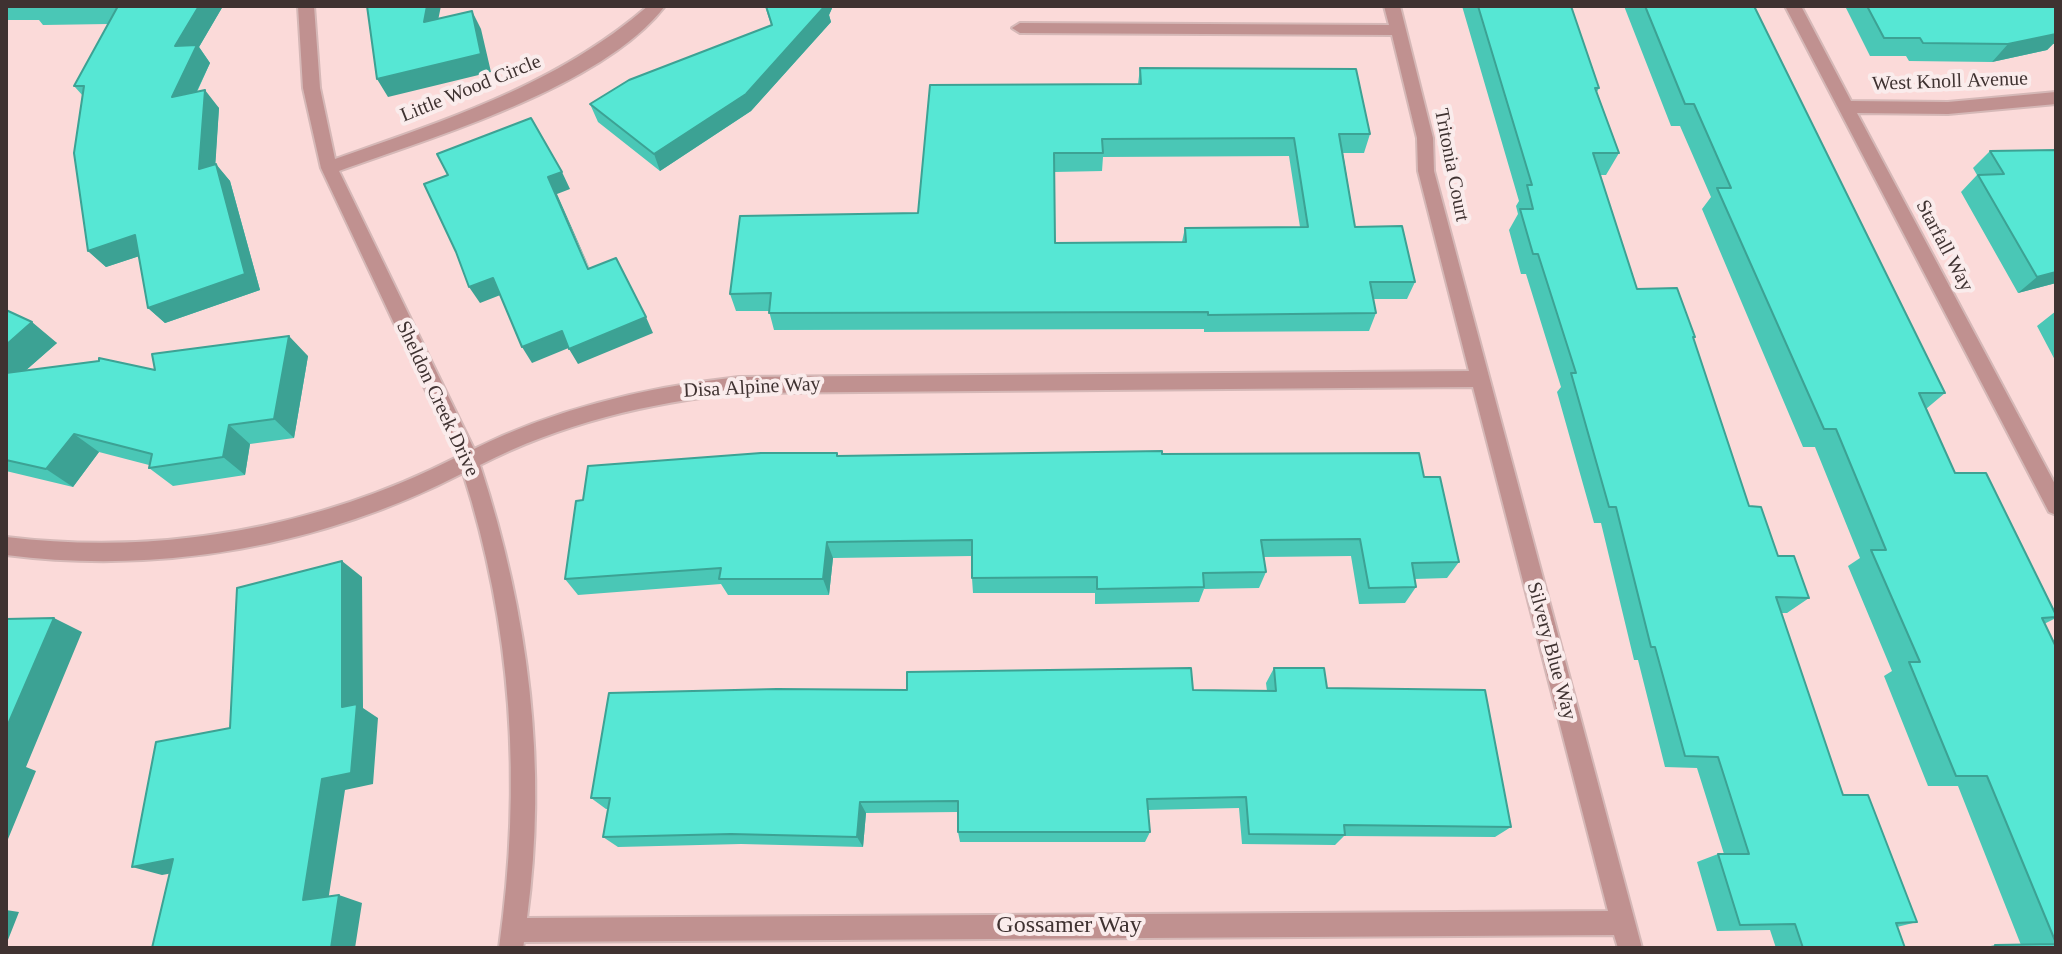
<!DOCTYPE html>
<html>
<head>
<meta charset="utf-8">
<style>
	body { margin:0 }
	#map { position:relative; width:2062px; height:954px; overflow:hidden; background:#fbdad9; font-family:"Times New Roman",serif }
	canvas { display:block }
	.frame { position:absolute; inset:0; border:8px solid #3f3231; pointer-events:none }
</style>
</head>
<body>
<div id="map">
<canvas width="2062" height="954"></canvas>
<div class="frame"></div>
</div>
<script>
const context = document.querySelector('canvas').getContext('2d');
context.lineJoin = 'round';
function strokePath(path, color, width, dash) { context.strokeStyle = color; context.lineWidth = width; context.lineCap = dash ? 'butt' : 'round'; context.setLineDash(dash || []); context.stroke(path); }
function paint(path, color) { context.fillStyle = color; context.fill(path, 'evenodd'); }
function label(font, color, halo, rows, align = 'center') {
  context.font = font + ' "Times New Roman",serif'; context.lineWidth = 8; context.setLineDash([]); context.textBaseline = 'middle'; context.strokeStyle = halo; context.fillStyle = color; for (const [text, x, y, turn = 0] of rows) {
    context.save(); context.translate(x, y); context.rotate((+turn || 0) * Math.PI / 180); context.textAlign = isNaN(turn) ? turn : align; if (halo) context.strokeText(text, 0, 0); context.fillText(text, 0, 0); context.restore();
  }
}
const minor = new Path2D(`
	M298,6H314L320,88L335,159C446,120 557,85 648,6H665C603,87 433,137 339,171L474,449C557,408 647,387 739,377L1469,371L1418,171L1417,138L1392,35L1020,33L1012,28L1020,23L1389,25L1384,6H1400L1433,138L1434,171L1642,948H1618L1614,935L524,942L523,948H499C522,786 513,629 463,473C322,546 163,575 6,555V537C162,556 317,528 457,457L321,168L303,88ZM1473,387L1608,911L527,918C548,764 528,611 480,465C562,423 648,403 739,393Z
	M1785,6H1801L1851,101L1948,102L2056,92V104L1948,114L1857,113L2056,486V515L2049,512Z`);
strokePath(minor, '#d5b8b7', 4);
paint(minor, '#c09190');
paint(new Path2D(`
	M6,6H223L199,47L210,63L197,92L219,108L215,164L230,181L260,290L165,323L148,308L139,256L106,267L88,251L83,96L74,86L108,24L43,25L39,20H6Z
	M765,6H833L829,15L831,22L751,111L660,171L598,122L590,104L771,25Z
	M1462,6H1571L1599,88L1597,92L1619,153L1606,175H1600L1637,289L1695,337L1693,339L1749,506L1778,556L1809,598L1787,613H1781L1843,795L1917,922L1897,927L1905,948H1776L1770,930L1717,931L1697,862L1718,854H1724L1697,768L1665,767L1638,660H1634L1601,523H1594L1557,392L1561,387L1526,274H1521L1509,230L1518,214L1516,206L1519,201Z
	M1624,6H1754L1945,393L1926,409L1955,473L2056,618L2044,624L2056,948H1982L1995,945H2021L1958,786H1928L1884,676L1892,671L1848,566L1860,558L1815,447H1803L1702,209L1711,197L1680,126H1671Z
	M1845,6H2056V43L2053,44L2047,50L1992,62L1909,61L1906,56H1870Z
	M1140,68L1370,134L1364,153H1343L1355,227L1415,282L1407,299H1373L1376,313L1369,331L1204,332V329L774,330L769,311H736L730,294L918,213L1138,84ZM1289,156L1300,227L1185,228L1182,242L1055,243L1054,172L1102,171L1103,157Z
	M2056,150V283L2018,293L1961,192L1977,175L1973,168L1990,151Z
	M6,310L57,343L25,371L155,370L308,356L294,438L250,444L245,475L173,486L149,468V465L99,452L73,487L6,471Z
	M2056,311V362L2037,326Z
	M1162,454L1424,477L1459,562L1447,578L1414,579L1416,587L1405,603L1359,604L1351,556L1264,557L1266,572L1259,588L1204,589L1199,602L1095,604V593H973L972,578V556L833,558L829,595H728L721,584L578,595L565,579L838,456Z
	M1274,668L1327,688L1511,827L1495,837L1344,836L1335,845L1242,844L1239,808L1148,810L1150,832L1145,842H960L958,832V812L866,813L863,847L741,844L618,847L603,837L608,809H606L591,798L907,690L1267,691L1266,683Z`), '#4ac7b6');
paint(new Path2D(`
	M199,6H223L199,47L210,63L186,114L172,97L175,46Z
	M427,6H441L434,40L424,22Z
	M822,6H833L829,15L831,22L751,111L660,171L654,154Z
	M472,11L481,29L491,72L388,97L377,79Z
	M2056,32V43L2053,44L2047,50L1992,62L2008,44Z
	M205,90L219,108L214,186L199,169Z
	M216,164L230,181L260,290L165,323L148,308Z
	M562,172L570,189L557,194L597,285L548,177Z
	M135,235L152,252L106,267L88,251Z
	M2056,272V283L2018,293L2037,277Z
	M493,278L503,294L480,303L469,287Z
	M646,317L653,333L578,364L569,349Z
	M32,322L57,343L24,372L6,376V345Z
	M562,331L571,347L532,363L522,347Z
	M289,336L308,356L294,438L274,419Z
	M229,425L250,444L245,475L223,457Z
	M74,434L99,452L73,487L46,469Z
	M827,542L833,558L829,595L823,579Z
	M342,561L362,577L363,708L378,718L373,784L345,790L327,908L303,900L322,779L342,707Z
	M54,618L82,632L26,767L36,771L6,844V729Z
	M860,802L866,813L863,847L857,837Z
	M173,859L201,868L162,875L132,867Z
	M339,895L362,903L355,948H331Z
	M6,910L19,912L6,945Z`), '#3ca294');
const building = new Path2D(`
	M28,6H95L27,7Z
	M118,6H199L175,46L197,45L172,97L205,90L199,169L216,164L245,274L148,308L135,235L88,251L74,153L84,86H74Z
	M367,6H427L424,22L472,11L481,54L377,79Z
	M766,6H825L746,94L654,154L590,104L629,80L772,25Z
	M1478,6H1571L1599,88H1595L1619,153H1593L1637,289L1677,288L1695,337H1693L1749,506L1761,507L1778,556H1794L1809,598L1776,597L1843,795H1868L1917,922L1896,923L1905,948H1803L1795,924L1740,925L1718,854H1749L1718,757L1685,756L1655,647H1651L1616,507H1609L1571,373H1576L1538,254H1533L1520,209H1533L1527,185H1532Z
	M1645,6H1754L1945,393H1919L1955,473H1986L2056,615V617L2042,618L2056,647V943L1987,776H1956L1909,662H1920L1871,550H1886L1836,429H1824L1717,188H1731L1694,104H1685Z
	M1867,6H2056V34L2008,44L1923,43L1920,38H1884Z
	M1140,68L1356,69L1370,134H1339L1355,227L1402,226L1415,282H1370L1376,313L1208,315V312L769,313L771,293L730,294L740,216L918,213L930,85L1141,84ZM1294,138L1308,227L1185,228L1186,242L1055,243L1054,153H1103L1102,139Z
	M531,118L562,172L548,177L588,269L616,258L646,317L569,349L562,331L522,347L493,278L469,287L456,252L424,184L448,175L437,154Z
	M2056,150V272L2037,277L1978,175L2004,174L1990,151Z
	M6,310L32,322L6,345Z
	M289,336L274,419L229,425L223,457L149,468L152,454L74,434L46,469L6,460V373L99,361V358L155,370L152,354Z
	M1162,451V454L1419,453L1424,477H1440L1459,562L1412,563L1416,587L1369,588L1360,539L1261,540L1266,572L1203,573L1204,587L1097,589V577L972,578V540L827,542L823,579H719L721,568L565,579L576,501L583,500L588,466L761,453H837V456Z
	M342,561V707L357,704L351,773L322,779L303,900L339,895L331,948H152L173,859L132,867L156,742L230,728L237,588Z
	M54,618L6,729V619Z
	M1191,668L1193,690L1276,691L1274,668H1324L1327,688L1485,690L1511,827L1344,825L1345,835L1249,834L1246,797L1147,799L1150,832H958V801L860,802L857,837L731,834L603,837L610,798H591L609,693L777,689L907,690V672Z
	M2056,944V948H1996L1995,945Z`);
paint(building, '#56e7d4');
strokePath(building, '#3ca294', 2);
label('20px', '#3f3231', '#faecec', [
	["West Knoll Avenue",1950,82,-2],
	["Little Wood Circle",471,89,-22],
	["Tritonia Court",1451,165,79],
	["Starfall Way",1944,246,62],
	["Disa Alpine Way",752,388,-3],
	["Sheldon Creek Drive",437,399,65],
	["Silvery Blue Way",1551,651,75]
]);
label('24px', '#3f3231', '#faecec', [
	["Gossamer Way",1069,926]
]);
</script>
</body>
</html>
